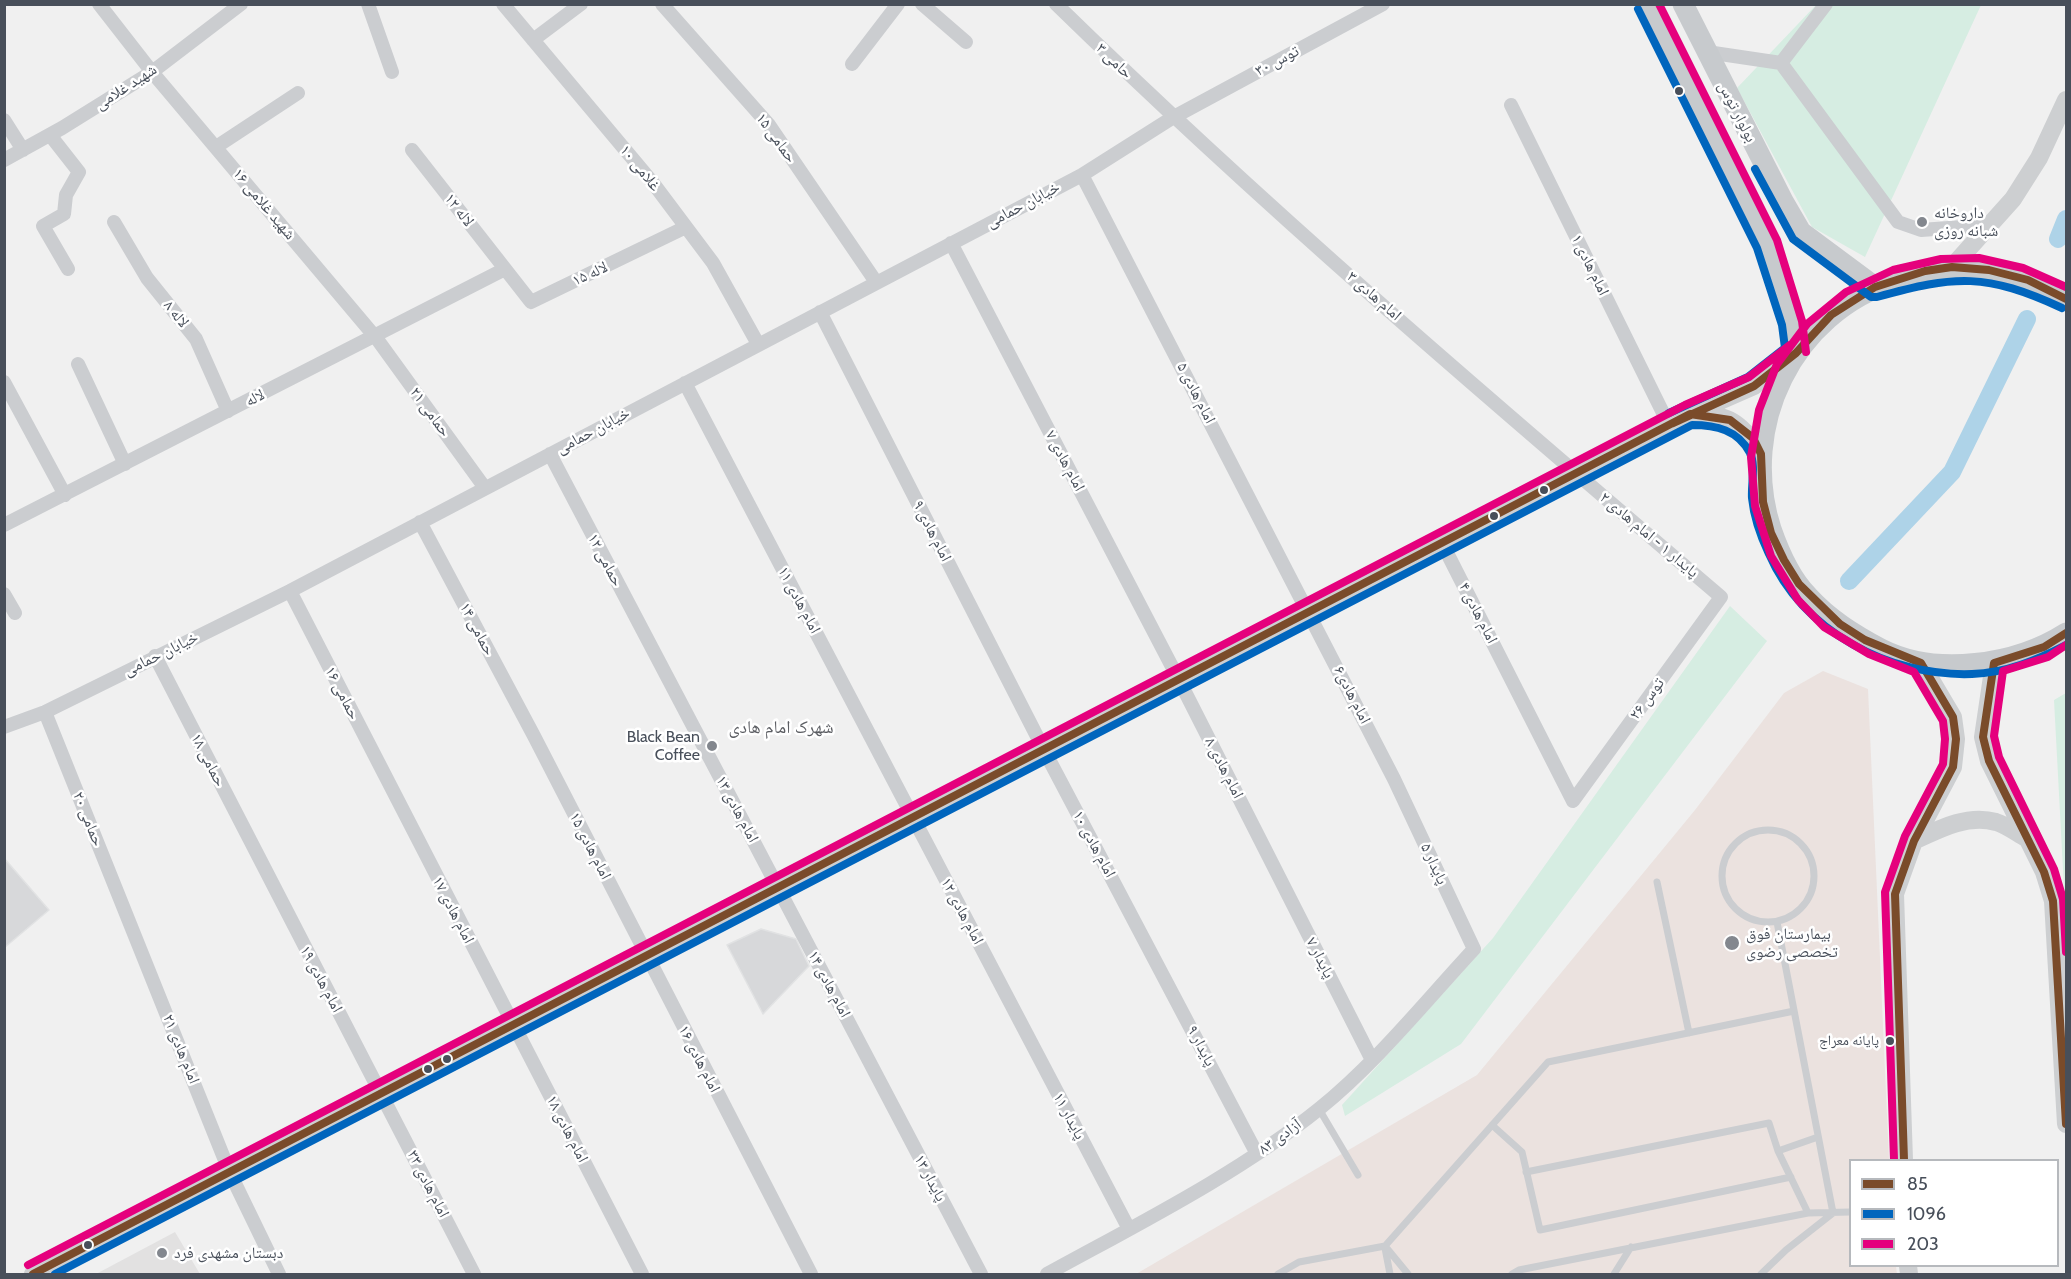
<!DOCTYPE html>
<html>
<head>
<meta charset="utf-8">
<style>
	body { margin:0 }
	#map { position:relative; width:2071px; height:1279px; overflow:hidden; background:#f0f0f0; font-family:Cabin,sans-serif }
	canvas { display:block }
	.frame { position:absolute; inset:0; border:6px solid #484f5a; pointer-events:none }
	.legend { position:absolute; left:1849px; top:1159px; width:210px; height:108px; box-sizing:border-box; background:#fff; border:2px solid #b6b9bd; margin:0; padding:8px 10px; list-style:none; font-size:18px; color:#484f5a }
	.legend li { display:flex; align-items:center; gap:12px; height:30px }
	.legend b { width:30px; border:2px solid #b6b9bd }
</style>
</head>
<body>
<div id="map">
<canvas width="2071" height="1279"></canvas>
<div class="frame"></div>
<ul class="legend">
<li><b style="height:8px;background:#7a4b2a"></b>85</li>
<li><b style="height:8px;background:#0065bd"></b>1096</li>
<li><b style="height:8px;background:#e5007d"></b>203</li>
</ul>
</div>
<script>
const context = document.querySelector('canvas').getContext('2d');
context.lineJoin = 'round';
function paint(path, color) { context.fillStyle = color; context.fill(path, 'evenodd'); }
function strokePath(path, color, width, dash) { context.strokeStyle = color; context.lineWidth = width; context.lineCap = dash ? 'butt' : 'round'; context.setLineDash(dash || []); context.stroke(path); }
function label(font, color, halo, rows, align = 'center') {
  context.font = font + ' Cabin,"Noto Naskh Arabic",sans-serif'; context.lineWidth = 5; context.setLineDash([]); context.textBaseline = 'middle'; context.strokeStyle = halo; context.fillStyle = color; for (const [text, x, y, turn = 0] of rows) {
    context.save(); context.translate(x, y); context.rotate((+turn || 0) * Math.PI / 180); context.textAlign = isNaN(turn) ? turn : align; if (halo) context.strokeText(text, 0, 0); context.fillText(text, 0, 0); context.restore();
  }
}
paint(new Path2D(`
	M175,1232L200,1274H96Z`), '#e2e1e1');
paint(new Path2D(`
	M1823,671L1868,689L1889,1160H1850V1266H1896L1897,1274H1136L1477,1075L1695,810L1784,693Z`), '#ebe2df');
paint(new Path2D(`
	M1816,5H1981L1865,257L1812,227L1737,88Z
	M1730,606L1767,641L1461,1044L1345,1116L1342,1105L1493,938Z
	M2066,693V926L2054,700Z`), '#d6ede2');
strokePath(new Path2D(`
	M2058,239L2066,219
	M1849,581L1952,472L2027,319`), '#aed3e8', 18);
const building = new Path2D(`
	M4,858L49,910L4,948Z
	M761,929L796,939L809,966L763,1014L727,945Z`);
paint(building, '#d7d8da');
strokePath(building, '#e1e2e3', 1.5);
strokePath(new Path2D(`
	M1722 876a46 46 0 1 1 92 0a46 46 0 1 1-92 0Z
	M1657,882L1689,1033
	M1319,1109L1358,1175
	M1492,1125L1522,1152L1540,1230L1791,1177
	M1526,1172L1769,1123L1778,1151
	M1808,1213L1778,1151L1818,1137
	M1385,1246L1408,1274
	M1385,1248L1390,1274
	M1278,1274L1299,1262L1385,1246L1548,1062L1794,1011
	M1512,1274L1519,1270L1808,1213L1850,1212
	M1614,1274L1631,1247
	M1761,1274L1786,1250L1833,1213L1777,922`), '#cbcdd0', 7);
strokePath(new Path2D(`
	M99,4L152,72L377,339L485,488
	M368,4L392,72
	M503,4L653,183L713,263L758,344
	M662,4L769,125L876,282
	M922,4L966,42
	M1056,4C1269,212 1496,405 1721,597L1573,801L1442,543
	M533,40L581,4
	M1707,52L1781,63L1898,222L1921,230L1990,225
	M1781,63L1826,4
	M852,64L898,4
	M1511,105L1669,425
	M4,120L23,150
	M50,135L79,172L66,195L64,214L43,226L68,269
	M216,147L298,93
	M412,150L531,302L686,227
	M4,160L62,128L152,72L241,4
	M114,222L147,278L196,339L228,411
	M951,243L1179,680L1372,1060
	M820,312L1044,750L1257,1154
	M78,364L125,464
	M4,382L65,495
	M685,383L1129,1229
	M550,454L981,1274
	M420,522L534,736L811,1274
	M4,525L505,269
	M290,591L642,1274
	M4,594L15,613
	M155,656L474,1274
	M45,712L230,1173L279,1274
	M4,727L45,712L290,591L1082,175L1172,118L1383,4
	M1047,1274C1138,1224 1238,1174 1319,1109C1376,1063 1424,1003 1474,949L1394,779L1082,175`), '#cbcdd0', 14);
strokePath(new Path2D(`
	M1952,267L2013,199L2039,158L2066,100
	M1695,414C1729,414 1740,423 1760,450
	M1994,663L1983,737L1989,761L2044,872L2053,901L2066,1124
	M1914,841C1939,829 1967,814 1996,822C2006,825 2017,833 2026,838
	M1904,1160L1895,894L1914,841L1953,767L1956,739L1953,717L1921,663
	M1908,1266L1909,1274
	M33,1274L1690,414L1754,386L1796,353`), '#cdcfd1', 18);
strokePath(new Path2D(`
	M1647,4L1767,244L1792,323L1796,353
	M1683,4L1783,201L1801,232L1875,287
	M2066,299C2042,286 2018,276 1991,270C1958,264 1928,270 1897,280C1792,313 1738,426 1771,529C1779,552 1791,579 1808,596C1829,619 1853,634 1881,649C1936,677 2016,665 2066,633`), '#c7cacd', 21);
strokePath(new Path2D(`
	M1673,423L1754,386L1796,353L1831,315L1875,287L1925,271L1952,267L1989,270L2028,280L2066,299
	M2066,633L2044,647L1994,663L1983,737L1989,761L2044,872L2053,901L2066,1124
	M33,1274L1690,414L1730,420L1753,438L1761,454L1763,502L1771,533L1784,560L1799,584L1840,624L1865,640L1921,663L1953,717L1956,739L1953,767L1914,841L1895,894L1904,1160`), '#7a4b2a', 8);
strokePath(new Path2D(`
	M1638,9L1757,248L1782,325L1785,348L1748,377L1669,413
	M1755,169L1793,239L1871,297H1877C1956,275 1986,273 2062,308
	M55,1274L1692,425C1716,425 1738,430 1750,453C1756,466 1751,484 1752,498C1754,518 1761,537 1769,554C1803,632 1890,677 1972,674C2006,673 2037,660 2066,645`), '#0065bd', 8);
strokePath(new Path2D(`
	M1659,4L1777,240L1802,321L1806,352
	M2066,645L2048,657L2003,671L1994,736L1999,757L2054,869L2063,899L2066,952
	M1894,1160L1885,892L1905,836L1943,764L1945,739L1943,721L1914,672L1869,654L1824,627L1798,600L1771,556L1755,506L1751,457L1759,410L1777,364L1807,324L1846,292L1893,270L1941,259L1979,258L2023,268L2066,287
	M28,1265L1685,405L1749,377L1790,345`), '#e5007d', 8);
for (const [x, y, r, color] of [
	[1679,91,5,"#484f5a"],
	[1922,222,6,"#83878e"],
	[1544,490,5,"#484f5a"],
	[1494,516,5,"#484f5a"],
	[712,746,6,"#83878e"],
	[1732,943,8,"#83878e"],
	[1890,1041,5,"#484f5a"],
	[447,1059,5,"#484f5a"],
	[428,1069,5,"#484f5a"],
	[88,1245,5,"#484f5a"],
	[162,1253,6,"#83878e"]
]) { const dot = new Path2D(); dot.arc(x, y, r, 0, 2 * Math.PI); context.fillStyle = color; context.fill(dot); strokePath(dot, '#fff', 2); }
label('14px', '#484f5a', '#fff', [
	["پایانه معراج",1879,1041]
], 'right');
label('16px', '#484f5a', '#fff', [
	["حامی ۳",1114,61,44],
	["توس ۳۰",1277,61,-28],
	["شهید غلامی",126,87,-33],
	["بولوار توس",1737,112,63],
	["حمامی ۱۵",776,138,54],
	["غلامی ۱۰",640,168,51],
	["شهید غلامی ۱۶",264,204,50],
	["خیابان حمامی",1023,205,-28],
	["لاله ۱۲",459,210,52],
	["امام هادی ۱",1590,265,64],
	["لاله ۱۵",590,274,-25],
	["امام هادی ۳",1374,296,41],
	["لاله ۸",176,314,51],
	["امام هادی ۵",1196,393,63],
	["لاله",255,398,-27],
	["حمامی ۲۱",430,412,54],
	["خیابان حمامی",593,431,-28],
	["امام هادی ۷",1065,461,62],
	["امام هادی ۹",932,531,63],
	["پایدار ۱ - امام هادی ۲",1649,535,40],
	["حمامی ۱۲",605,560,62],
	["امام هادی ۱۱",799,600,62],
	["امام هادی ۴",1478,613,63],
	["حمامی ۱۴",477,629,62],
	["خیابان حمامی",161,654,-26],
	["حمامی ۱۶",342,693,63],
	["امام هادی۶",1352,695,63],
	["توس ۲۶",1647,699,-54],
	["حمامی ۱۸",208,760,63],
	["امام هادی ۸",1224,768,63],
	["امام هادی ۱۳",737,809,62],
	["حمامی ۲۰",88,819,68],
	["امام هادی ۱۰",1094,844,62],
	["امام هادی ۱۵",590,846,63],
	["پایدار ۵",1434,864,65],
	["امام هادی ۱۷",453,910,63],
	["امام هادی ۱۲",962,911,62],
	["پایدار ۷",1320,958,63],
	["امام هادی ۱۹",321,979,62],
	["امام هادی ۱۴",829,984,62],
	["پایدار ۹",1201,1046,62],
	["امام هادی ۲۱",181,1049,68],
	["امام هادی ۱۶",699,1059,63],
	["پایدار ۱۱",1069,1116,62],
	["امام هادی ۱۸",567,1129,63],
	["آزادی ۸۳",1280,1137,-36],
	["پایدار ۱۳",930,1178,62],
	["امام هادی ۳۳",428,1184,63]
]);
label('16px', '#484f5a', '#fff', [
	["داروخانه",1934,213],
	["شبانه روزی",1934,231],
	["Black Bean",700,737,"right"],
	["Coffee",700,755,"right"],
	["بیمارستان فوق",1746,934],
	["تخصصی رضوی",1746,952],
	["دبستان مشهدی فرد",174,1253]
], 'left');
label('18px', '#5c5e63', '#fff', [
	["شهرک امام هادی",781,728]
]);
</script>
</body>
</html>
